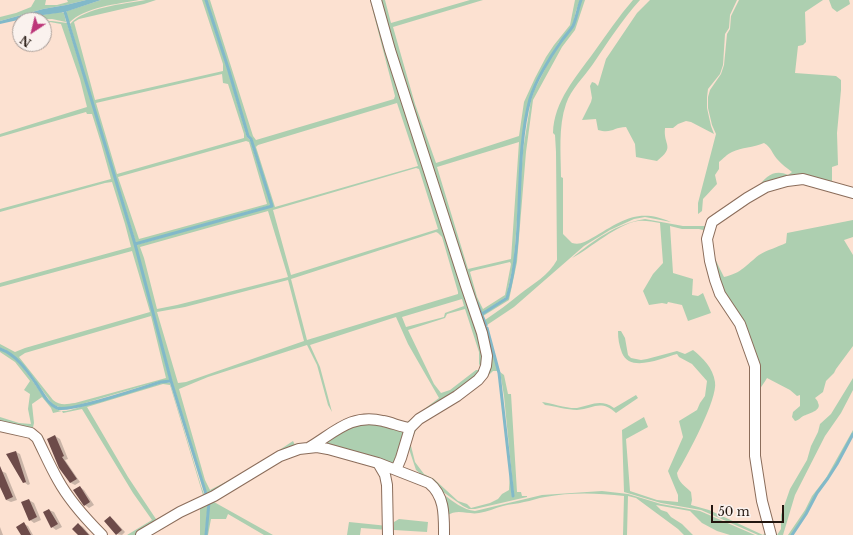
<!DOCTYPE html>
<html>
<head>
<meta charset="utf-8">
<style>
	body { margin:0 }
	#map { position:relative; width:853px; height:535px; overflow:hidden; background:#fce1d1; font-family:"Libre Baskerville",serif }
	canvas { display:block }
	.north { position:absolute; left:12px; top:12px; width:40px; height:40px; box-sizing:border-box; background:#faf2ee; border:1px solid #a49a95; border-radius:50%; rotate:215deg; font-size:11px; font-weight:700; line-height:16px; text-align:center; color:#22160f }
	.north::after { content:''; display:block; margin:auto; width:14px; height:18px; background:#bc3679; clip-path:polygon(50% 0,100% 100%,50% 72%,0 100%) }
	.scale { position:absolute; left:711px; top:505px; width:73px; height:18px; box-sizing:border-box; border:2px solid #22160f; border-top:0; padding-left:5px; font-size:12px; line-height:14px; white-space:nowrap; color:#22160f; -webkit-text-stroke:3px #faf2ee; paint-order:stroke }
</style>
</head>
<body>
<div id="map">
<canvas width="853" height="535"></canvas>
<div class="north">N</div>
<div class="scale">50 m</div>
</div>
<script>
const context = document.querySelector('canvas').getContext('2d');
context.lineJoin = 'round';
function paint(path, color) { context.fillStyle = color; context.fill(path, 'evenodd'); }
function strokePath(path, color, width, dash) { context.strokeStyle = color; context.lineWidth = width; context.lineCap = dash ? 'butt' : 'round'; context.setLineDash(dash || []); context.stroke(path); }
paint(new Path2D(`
	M35,0H46L45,5H57L68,2L67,0H86L66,5L43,9L0,21V17L16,13L31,7Z
	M101,0H139C118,4 84,7 69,23L66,13L67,11Z
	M146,0H156L144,4L79,19L74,22L95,100L223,71V64L202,0H205L228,71L247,137L250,140L271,205L136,243L90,94L70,24C85,7 124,4 146,0ZM222,74L223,83L228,84L244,134V138L117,174L96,103ZM246,141L249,142L267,204L139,239L118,177Z
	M207,0H210L253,136L256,140L394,99L395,96L370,0H373L484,344L481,373L410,424L407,422L439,398L408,344L396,317L310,345L320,367L332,412L328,405L317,365L307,345L208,377L179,389L205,480L210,490L249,470L293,441L295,445L291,449L136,535H127L152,520L133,493L82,409L63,413L62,411L53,413L51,408L42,397L32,404L34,423L32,432L0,425V417L19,423L31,424L28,409L30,394L24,390L30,381L15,362L0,352V349C15,355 25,370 34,383C41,392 49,409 62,411C68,412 82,406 89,404C113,397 138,390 162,383H170L201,486L204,494L206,495L207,494L172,381L136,245L272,206L252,139L248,136ZM397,103L418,166L275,207L256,147L258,145ZM416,168L419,169L438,229L291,275L273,210ZM268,211L288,277L177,305L157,309L144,258L140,247ZM436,232L438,233L442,237L458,292V294L307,340L291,279ZM288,280L304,341L186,382L178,383L157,312L185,307ZM462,299L464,306L445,313L444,317L406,327L402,317ZM465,309L479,352V364L480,366L479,370H476L450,390L441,393L434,384L408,330L445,318L447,314ZM163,384L170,385L203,495L163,517L156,519L128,477L87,407Z
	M381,0H385L391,23L470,0H483L393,27L415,104L436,163L519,136L524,102L535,78L546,57L554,45L570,25L575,0H580L576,11L573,25L559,42L548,60L533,90L529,100L522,150L514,261L507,294L506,297L482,313L476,299L405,83ZM519,142L511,259L468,269L437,167ZM510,262L511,264L505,295L483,309L477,297L470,272L472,271Z
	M581,0H585L575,30L562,47L533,100L526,152L517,262L509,300L483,316V314L507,298L509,294L515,261L523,150L531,100L534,91L549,61L560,43L574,25L577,11Z
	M633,0H640C622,20 608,42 593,64C584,77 571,89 566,104C558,127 561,154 561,177L563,178V234L572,243C580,245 585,242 592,238C621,221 638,207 671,222L645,217L634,219L610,230L584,246L514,307L487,325L485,320C497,312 509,303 520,294C533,284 549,275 557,260L556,152L555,135L553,133C554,101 576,77 594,52C607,34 619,16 633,0Z
	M650,0H737L730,15L729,28L725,34L723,65L720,74L708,89L707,97V108L711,126L714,134L691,122L686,121L678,124L673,128H665C663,146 676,146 657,161L636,157L635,144L626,127C614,127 612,134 598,130L596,119L582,120L591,102L592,98L590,86L592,82L595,83L598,86L606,59L637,13Z
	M739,0H823L805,12L806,42L803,45L798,46L795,73L836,76L841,80V90L837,133L838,165L832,167V185L804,178L758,188C765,176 775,169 788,175L792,172C787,168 781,164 777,159C771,152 772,148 764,143C753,148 742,147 732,152C727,154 723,159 719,162V169L715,175L717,184L703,199L702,211L698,214V203L716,134L712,125L708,108V97L710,90L721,74L724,65L727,34L730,29L731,16Z
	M829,0H849L850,4L837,12L832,8Z
	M61,12L64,13L66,22L52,19L21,20L36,16Z
	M44,21H52L67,23L135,244L170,381H160L75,406L63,408L53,405L27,369L6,350L0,348V344L15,352L25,348L150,312L132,251L0,287V283L131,247L125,224L112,182L105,183L0,212V209L111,179L101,143L92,114H87L86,112L0,137V134L87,107L80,79L61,24L50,22L44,23ZM151,316L166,378L75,403C67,404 60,406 53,400L19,357L25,353Z
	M803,181L853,194V197C837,193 811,182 796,183C765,185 740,207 716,224C702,238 717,262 724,277C742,273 746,265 759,255C767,250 778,247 786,243L787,233L853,220V237L844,240L853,255V346L836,369L834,373L826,381L823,392L815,398C816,399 818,401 818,403C822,410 810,413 806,415C801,416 800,420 795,421L792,417L793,412L800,406V395L797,396L790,390L767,378C765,382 762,385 760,389C749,418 763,505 774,535H772L766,514L757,458L755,431L757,385L756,366L742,327L719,286L713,267L708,239L710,229L715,223L753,196L764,190L778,185L790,182Z
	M645,219L683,226H707L705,236L730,311L749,352L768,535H763L765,533L751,455L749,429L751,375C745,324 700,283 703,230L699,229H682L670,226L673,273L693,279L692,295L698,296L703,293L711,313L688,321L682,305L668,302L667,304L662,303L649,305L643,291L653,274L663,263L660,223C653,222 645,220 638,221C617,224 591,248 572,258C593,241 617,223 645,219Z
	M486,327L498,371H493L474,389L419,424L411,441V446L415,462L424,474L434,479L458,501L467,504L471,508L490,503L498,499L502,494L509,490L510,472L512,497H514L504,396L500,372L504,375L508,394H511L517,492H521L522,496H527V497L475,509H469L463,506L436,487L416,470L410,452L409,447L415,426L481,380L484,328Z
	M618,331H621L625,338L628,355L631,358L641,360L647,359L677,351L685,354L693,350C703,358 713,368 715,382C718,399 687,456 677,473C678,482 685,486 691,492L692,500L691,505L709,510L763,535H758L701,510L661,503L624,492L622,430L644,417L648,427L626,439L630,491L657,500L678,502V495L668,471L683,437L679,421L697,410L700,403L705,396L707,381L692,364L679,357L677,354C662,358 630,373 622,353C619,345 618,339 618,331Z
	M853,378V390L841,413L825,436L795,495L783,535H777L781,529V515L790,489L807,460L811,446L818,432L820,424L831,414Z
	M636,395L638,398L616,413C600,399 594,409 577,410C567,410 555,406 545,405L542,402C550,403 569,409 577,408C590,406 600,398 614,408Z
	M359,422L407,430L393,466L321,443Z
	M853,430V433L837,463L817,492L805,514L791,535H788L805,510L812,496L826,478Z
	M312,449L376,465L383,474L374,467L320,452L307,451L288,456L214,502L273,535H264L228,514L226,519H211L208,535H206L209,502H208L205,535H200V505L284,456Z
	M602,491L628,494L661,504L700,511L755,535H730L717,531L702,523L690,511L656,505L661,510L667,512L671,517L682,524L693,535H684L678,529L636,498L628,496L627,535H623L624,496C598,493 571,492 545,497C538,498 531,501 524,502C517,504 510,504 503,506C495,508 487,512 479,513C468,515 457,508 447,516L444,495C453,501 463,510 475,511L542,495Z
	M399,519L428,522L427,532L394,530V522Z
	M349,522L388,526V530L361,528L360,535H347Z`), '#adcfb0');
paint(new Path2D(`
	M86,0H101L65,12L36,16L0,24V21L43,9L66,5Z`), '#82b9c9');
paint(new Path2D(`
	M55,436L60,439L68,459L65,460L80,482L75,485L71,483L60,468Z
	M16,452L20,454L30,484L28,485L24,482Z
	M0,471H1L6,473L17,500L11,502L6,500L0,484Z
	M80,487L84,490L94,505L89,508L85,505Z
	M29,500L34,503L41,520L34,523L30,520Z
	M49,510L54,512L62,527L56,530L52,527Z
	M110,517L114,520L125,532L122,535L116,534Z
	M24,524L28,526L33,535H22Z
	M78,524L83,527L90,535H79Z
	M0,527L3,535H0Z`), '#0003');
strokePath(new Path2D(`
	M65,12L135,244L171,381L206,494
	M135,244L272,206L251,139L248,136L229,71L206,0
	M477,303L486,325
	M482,314L507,298C526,234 513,163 530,99C535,82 550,57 560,43C564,37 569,32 573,26C576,20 578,8 581,0
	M487,328L499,373L513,496
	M0,349C15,354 26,369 35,382C41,390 47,404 57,408C69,413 143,387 161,382L171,381
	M206,535L209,502
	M792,535L806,514L817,493L828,478L837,464L853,434`), '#82b9c9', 3);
paint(new Path2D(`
	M55,435L64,456L62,457L77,479L70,483L59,468L47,439Z
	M16,451L26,482L23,483L6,454Z
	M0,466L13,497L6,500L0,487Z
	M80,486L90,502L84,506L73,490Z
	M29,499L37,517L29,521L21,502Z
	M49,509L58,524L51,528L43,512Z
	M110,516L122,530L116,535L104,521Z
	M24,522L31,535H21L16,527Z
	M78,523L89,535H78L72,529Z`), '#6d4b49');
const minor = new Path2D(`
	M376,0L390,50L466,286L482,333L487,356L486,366L483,374L478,380L457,396L419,419L410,428L401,458L396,470
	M0,426L31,433L37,438C44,452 50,466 58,480C69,500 85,518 102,535
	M310,447C335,432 352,413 383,421C393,423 401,427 410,428
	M378,463L385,475L387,485L388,535
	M141,535L180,512L214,496L280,456L299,449L317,447L328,449L378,463L429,483C445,496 444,516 444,535
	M771,535L762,501L755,456V366L740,324L720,294L715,280L710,261L707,239L712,222L747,198L766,187L787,181L803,179L853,193`);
strokePath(minor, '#8b6d5b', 12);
strokePath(minor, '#fff', 10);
</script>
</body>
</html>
